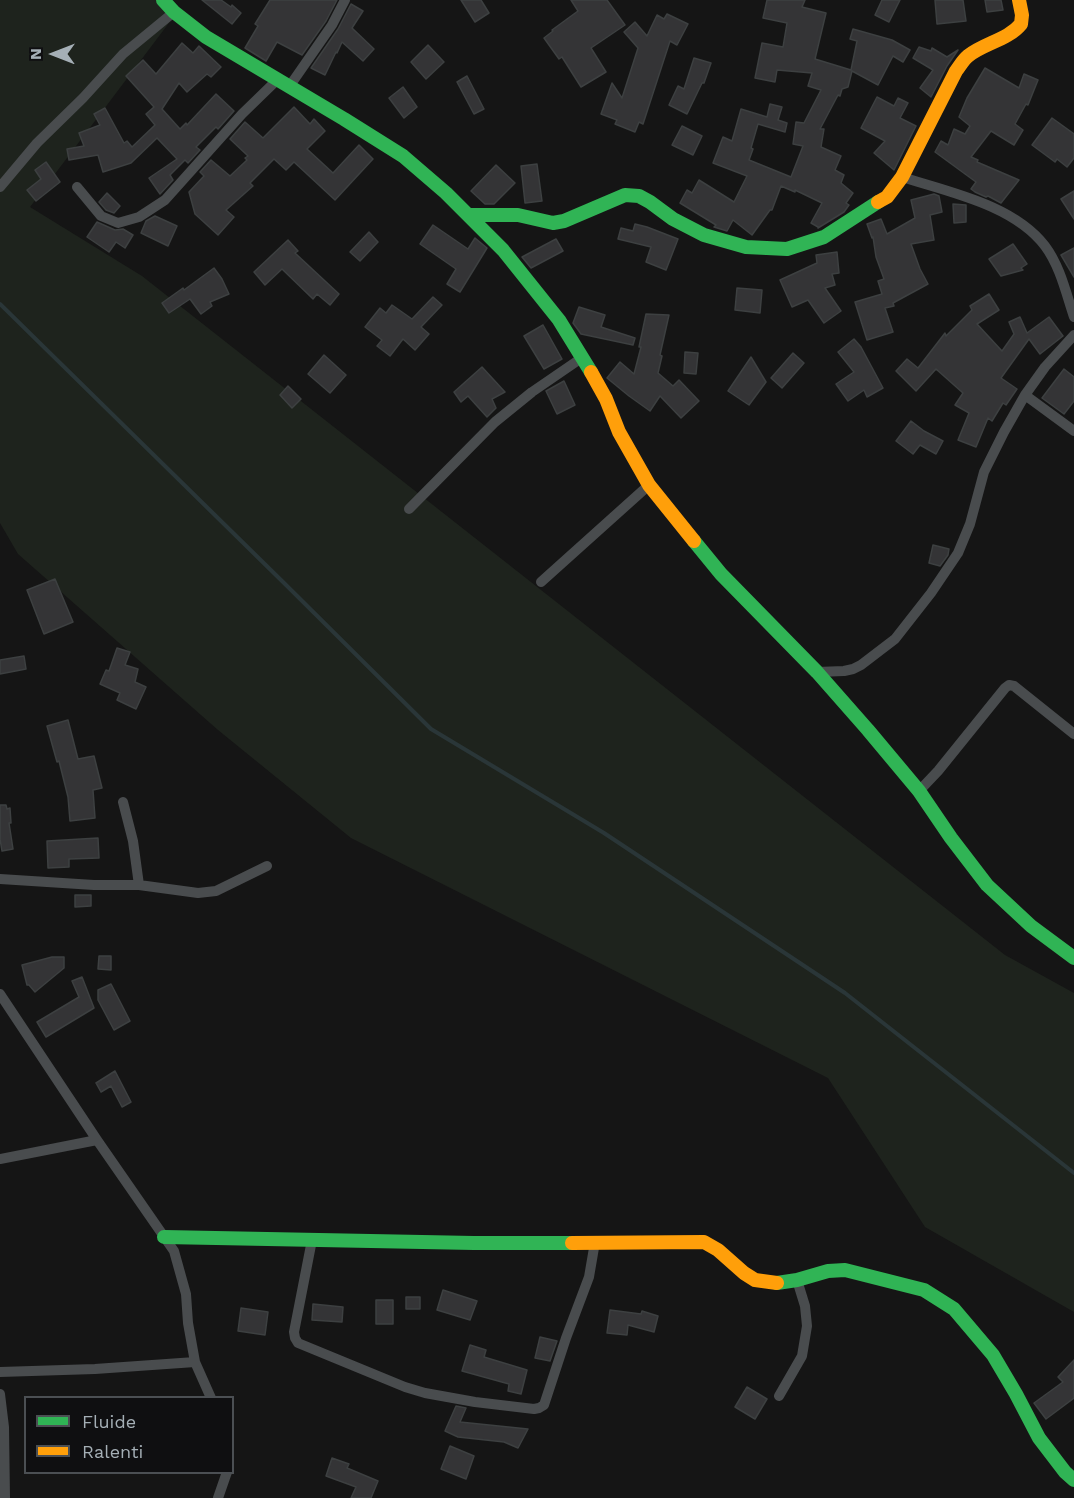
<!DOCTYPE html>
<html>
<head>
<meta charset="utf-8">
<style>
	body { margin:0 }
	#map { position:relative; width:1074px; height:1498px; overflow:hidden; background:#151515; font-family:"Work Sans",sans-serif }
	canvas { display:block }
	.legend { position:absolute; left:24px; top:1396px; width:210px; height:78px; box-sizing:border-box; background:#0f0f11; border:2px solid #4b4f53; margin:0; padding:8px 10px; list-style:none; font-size:18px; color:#a5afb6 }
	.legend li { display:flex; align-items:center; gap:12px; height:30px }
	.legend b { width:30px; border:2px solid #4b4f53 }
	.north { position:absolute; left:24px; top:24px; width:60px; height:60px; -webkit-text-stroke:4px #0f0f11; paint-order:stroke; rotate:270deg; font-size:16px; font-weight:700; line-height:24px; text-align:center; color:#a5afb6 }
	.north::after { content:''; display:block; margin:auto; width:21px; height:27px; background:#a5afb6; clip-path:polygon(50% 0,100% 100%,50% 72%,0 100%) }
</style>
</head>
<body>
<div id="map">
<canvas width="1074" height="1498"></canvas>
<ul class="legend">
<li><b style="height:8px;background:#30b455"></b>Fluide</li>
<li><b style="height:8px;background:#ff9f0a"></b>Ralenti</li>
</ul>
<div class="north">N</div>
</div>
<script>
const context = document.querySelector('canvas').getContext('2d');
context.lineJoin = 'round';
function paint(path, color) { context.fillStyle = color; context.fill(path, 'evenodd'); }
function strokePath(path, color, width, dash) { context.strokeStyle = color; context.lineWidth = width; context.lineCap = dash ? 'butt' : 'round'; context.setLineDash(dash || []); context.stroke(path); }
paint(new Path2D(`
	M0,0H169L178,11L30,207L142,276L1005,955L1074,993V1312L925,1227L828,1078L351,838L218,730L18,554L0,523Z`), '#1e231d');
strokePath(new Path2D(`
	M0,304L282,581L431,729L604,833L845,993L1074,1173`), '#2a3638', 4);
const building = new Path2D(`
	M202,0H221L231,7L232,5L241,13L232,24Z
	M270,0H337L326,21L302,55L277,42L266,61L245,48L258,26L255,24Z
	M461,0H481L489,13L475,22Z
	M571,0H607L625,25L591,48L606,72L581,87L562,57L559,59L544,38L553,31L552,30L578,11Z
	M767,0H805L802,7L826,13L815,59L851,70L857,41L850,39L853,29L892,40L910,50L903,62L893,56L878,85L852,71L848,87L842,89L840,96L838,95L820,129H824L821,147L841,156L835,170L844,175L841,183L853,193L846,203L849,205L844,212L818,228V227L811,223L822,203L795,190V192L781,186L772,210H770L752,235L733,220L727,231L714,227L716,225L680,203L687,190L692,193L699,180L734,202L747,176L713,163L723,137L732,141L741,109L767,117L770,104L782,107L778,120L787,123L785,132L758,124L751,148L753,149L749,160L791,177L803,146L793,144L796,122L804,123L821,90L808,86L812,73L777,70L775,82L755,78L762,43L783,47L787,23L763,18Z
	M882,0H900L889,22L875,15Z
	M935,0H963L966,21L937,24Z
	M985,0H1001L1003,10L987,12Z
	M351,4L363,11L352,28L374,49L363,61L342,42L337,53L336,52L325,75L311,68L338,29Z
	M667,14L688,24L677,45L670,41L643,124L639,122L635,132L615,124L617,120L601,114L612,83L622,98L638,48L624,32L635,22L647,36L657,15L664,19Z
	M182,43L193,53L199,46L221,67L211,77L207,74L187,92L179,83L162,109L180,129L186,123L187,125L216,94L234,111L218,129L216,127L196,147L200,150L188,163L185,160L170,175L173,180L160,194L149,178L177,159L157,138L131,163L103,172L98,155L69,160L67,149L84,146L79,133L100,125L94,114L105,108L124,143L127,141L132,147L155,125L146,114L154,107L126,76L143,60L156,74Z
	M428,45L444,62L426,79L411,62Z
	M919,47L931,51L932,48L947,57L958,50L947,66L931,97L920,88L933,70L913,58Z
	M694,58L711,63L704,83H702L687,114L669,105L678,86L684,89Z
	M985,68L1019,88L1024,74L1038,80L1028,105L1026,104L1015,124L1023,130L1014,145L991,131L971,157L978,160L977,162L1019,180L1001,203L988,196L986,197L975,192L971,189L976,182L935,152L941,141L948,145L954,129L965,134L970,126L959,117L967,98Z
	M467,76L484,109L474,114L457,82Z
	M403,87L417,107L404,118L389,98Z
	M877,97L894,106L898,98L908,103L900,118L916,126L894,170L874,153L885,141L861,128Z
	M294,107L310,124L314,119L325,131L307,149L333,173L359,145L373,159L335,200L294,162L286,170L274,159L250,183L253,186L226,210L234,217L218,235L195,214L189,192L204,176L200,172L211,160L230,176L247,160L245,158L248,156L230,139L245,122L263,138Z
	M1052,118L1074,134V158L1067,167L1057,159L1055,162L1032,145Z
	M682,126L702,136L693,155L672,145Z
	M46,162L60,182L36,201L27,190L41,179L35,170Z
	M537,164L542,201L525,203L521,166Z
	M496,165L515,183L494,204H485L471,191Z
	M1074,191V219L1061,199Z
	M107,193L120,206L114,213L106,210L99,202Z
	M934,194L939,196L942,212L930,215L934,240L911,244L920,269L928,284L893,303L894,306L885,308L893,332L867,340L855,302L882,294L878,281L884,279L876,257L873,237L872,238L867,224L881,219L887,234L915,218L911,200Z
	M953,204L966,205V222L954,223Z
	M155,216L177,226L168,246L141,233L146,221Z
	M97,222L115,230L123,229L133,235L125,248L116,242L109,252L87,237Z
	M635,224L647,227L678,239L666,270L646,262L651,247L618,239L621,228L633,231Z
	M433,225L468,249L475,238L487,248L460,292L447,284L456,269L420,244Z
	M369,232L378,242L360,261L350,252Z
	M556,239L563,251L531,268L522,257Z
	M288,240L298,251L295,253L339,294L330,305L317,294L313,299L282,269L265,285L254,272Z
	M1013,244L1027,264L1021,268L1023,270L1001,276L989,259Z
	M1074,248V277L1061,255Z
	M837,252L839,273L832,274L835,285L825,288L841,311L824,323L808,300L792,307L780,280L817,263L816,255Z
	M214,268L222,279L229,294L210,302L212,306L201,314L190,299L169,313L162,303L183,288L184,290Z
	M737,288L762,290L760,313L735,310Z
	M989,294L999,310L977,324L1002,351L1014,334L1009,322L1020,317L1027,333L1049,317L1063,336L1040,354L1029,339L1001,378L1017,389L1006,405L1003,403L992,421L988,418L976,447L958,440L969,413L955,405L963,393L936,369L916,391L896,371L907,359L918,368L945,333L946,336L972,310L970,306Z
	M433,297L442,305L421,327L429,334L415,350L403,339L390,356L377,346L382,340L365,327L380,308L386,313L392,305L412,319Z
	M579,307L605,315L601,327L635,338L633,345L581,334L573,323Z
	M646,314L669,315L660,355L662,356L658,373L673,386L679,380L699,401L681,418L660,396L650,411L629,396L607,378L620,362L634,374L641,347H639Z
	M543,325L562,359L544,369L524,336Z
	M854,339L861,347L883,388L867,397L864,390L848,401L836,384L854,372L838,352Z
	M685,352L698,353L696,374L684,373Z
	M793,353L804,363L782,388L771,378Z
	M324,355L346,375L330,393L308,374Z
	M751,357L766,382L749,405L728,391Z
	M482,367L505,392L492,399L496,408L487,417L468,396L461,402L454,392Z
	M1064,369L1074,377V401L1064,414L1042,398Z
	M564,381L575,405L557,414L546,391Z
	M288,386L301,399L292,408L280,395Z
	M911,421L924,431L943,441L936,454L920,445L913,454L896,441Z
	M933,545L949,549L948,555L940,566L929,563Z
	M55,579L73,622L44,634L27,590Z
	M117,648L130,652L125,665L138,669L135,682L146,687L136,709L117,700L120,693L100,684L106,670L109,671Z
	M24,656L26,669L0,674V660Z
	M68,720L78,759L94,756L102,788L93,790L95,818L70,821L68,797L59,761L57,762L47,726Z
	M0,805H6L7,809L10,808L11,823H9L13,849L2,851L0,839Z
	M98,838L99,858L69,859V867L48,868L47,841Z
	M75,895H91V906L75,907Z
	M99,956H111V970L98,969Z
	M52,957H64V968L35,992L29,985H27L22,965Z
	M82,977L94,1008L46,1037L37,1022L79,997L72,981Z
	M111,984L130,1021L114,1030L98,1000V990Z
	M115,1071L131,1102L122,1107L111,1086L101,1092L96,1083Z
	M443,1290L477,1301L470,1320L437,1310Z
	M406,1297H420V1309H406Z
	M376,1300H393V1324H376Z
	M313,1304L343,1307L342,1322L312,1320Z
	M241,1308L268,1312L265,1335L238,1331Z
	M610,1310L641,1314L642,1311L658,1316L654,1332L628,1325L627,1335L607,1333Z
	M540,1337L557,1341L550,1361L535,1358Z
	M470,1345L486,1350L484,1357L527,1370L521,1394L508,1391L509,1384L462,1371Z
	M1074,1360V1398L1046,1419L1034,1403L1063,1382L1058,1377Z
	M747,1387L767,1399L755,1419L735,1407Z
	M456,1406L466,1408L460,1422L528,1429L518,1448L504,1442L458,1437L445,1431Z
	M450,1446L474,1456L466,1479L441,1469Z
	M332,1458L349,1464L347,1468L378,1481L371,1498H351L356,1487L326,1476Z`);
paint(building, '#343436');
strokePath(building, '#3d4041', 1.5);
strokePath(new Path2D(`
	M289,87L332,25L345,0
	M902,177C949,192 1014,205 1045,246C1060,266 1066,293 1074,317
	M0,187L37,143L83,98L123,54L174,12
	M77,187L101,216L118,223L139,217L165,200L242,114L277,80
	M1025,395L1074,431
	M409,509L495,422L532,392L583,357
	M541,582L649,485
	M817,672L844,671L853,669L861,665L895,639L931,593L958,553L970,524L984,472L1004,432L1025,395L1045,367L1074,335
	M919,791L938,771L1005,688L1009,685L1014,686L1074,734
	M123,802L133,841L139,885
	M0,879L94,885H139L198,893L216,891L267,866
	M0,994L97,1140L174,1251L186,1294L188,1323L195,1362L95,1369L0,1372
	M0,1159L97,1140
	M312,1240L294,1332L295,1338L298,1343L405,1387L425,1393L475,1402L534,1409L539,1408L544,1405L566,1338L589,1277L595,1242
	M195,1362L211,1398
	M0,1394L4,1427L5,1498
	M779,1396L802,1356L807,1326L805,1306L797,1280
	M218,1498L227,1472`), '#494c4e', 10);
strokePath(new Path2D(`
	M163,0L174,12L206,37L344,119L403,156L446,193L503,250L559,320L591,372
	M469,215H518L553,223L564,221L625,195L639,196L650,202L673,219L704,235L746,247L787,249L824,237L878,202
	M694,541L721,574L817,672L868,730L919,791L951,838L987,885L1031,926L1074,958
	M164,1237L474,1243H572
	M777,1283L797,1280L828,1271L845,1270L924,1290L954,1309L993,1355L1016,1394L1039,1438L1065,1472L1074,1480`), '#30b455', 14);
strokePath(new Path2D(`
	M878,202L887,197L902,177L956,71C960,66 963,60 968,56C984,43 1008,40 1021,24L1022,15L1019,0
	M591,372L606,399L619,432L649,485L694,541
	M572,1243L704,1242L718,1250L744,1273L755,1280L777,1283`), '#ff9f0a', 14);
</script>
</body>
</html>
